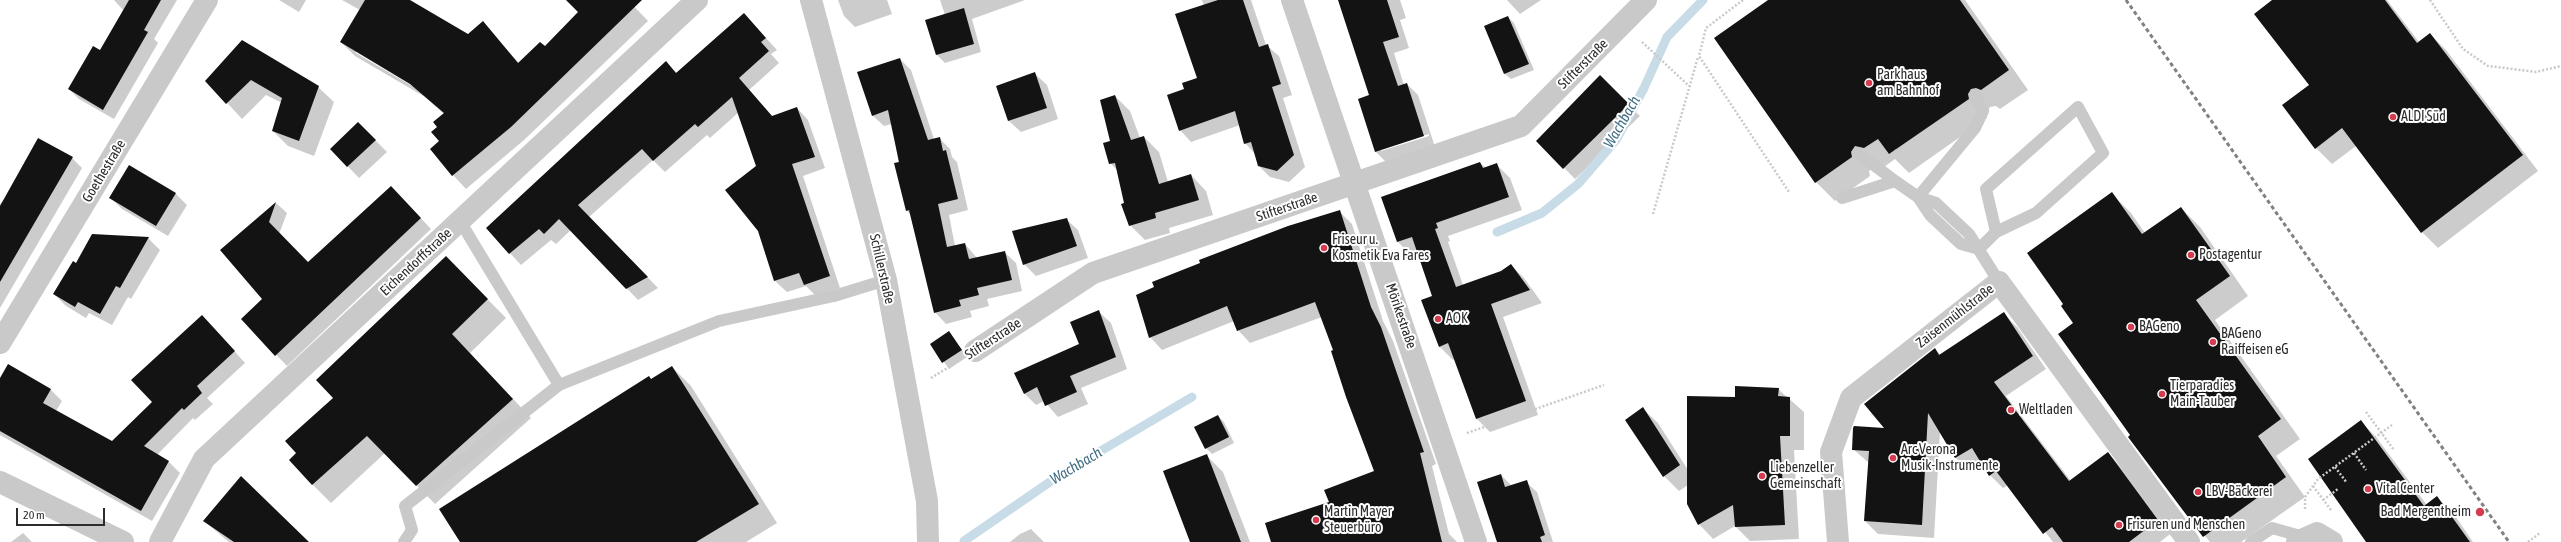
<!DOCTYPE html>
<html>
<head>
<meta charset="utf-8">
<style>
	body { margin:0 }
	#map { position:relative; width:2561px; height:542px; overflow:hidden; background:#fff; font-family:"Asap Condensed",sans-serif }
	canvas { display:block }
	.scale { position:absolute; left:16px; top:508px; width:89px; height:18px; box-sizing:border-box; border:2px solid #2c2c2c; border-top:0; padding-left:5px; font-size:12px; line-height:14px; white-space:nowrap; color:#2c2c2c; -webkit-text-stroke:3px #fff; paint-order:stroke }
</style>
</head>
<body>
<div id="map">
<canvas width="2561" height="542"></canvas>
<div class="scale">20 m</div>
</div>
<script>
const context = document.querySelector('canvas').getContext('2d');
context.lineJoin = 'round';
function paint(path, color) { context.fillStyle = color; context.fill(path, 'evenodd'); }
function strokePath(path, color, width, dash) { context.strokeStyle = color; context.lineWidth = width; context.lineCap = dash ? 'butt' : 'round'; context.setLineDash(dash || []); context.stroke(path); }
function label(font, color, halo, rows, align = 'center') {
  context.font = font + ' "Asap Condensed",sans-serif'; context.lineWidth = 4; context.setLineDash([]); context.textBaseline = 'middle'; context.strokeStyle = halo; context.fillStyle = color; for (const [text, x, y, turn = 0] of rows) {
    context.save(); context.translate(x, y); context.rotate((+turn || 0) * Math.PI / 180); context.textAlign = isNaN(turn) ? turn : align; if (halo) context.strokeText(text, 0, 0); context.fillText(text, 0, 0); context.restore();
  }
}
paint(new Path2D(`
	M114,0H177L154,39L158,43L114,119L79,99L69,89L101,51L124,11Z
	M279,0H306L299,12Z
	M342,0H408L468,35L483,23L519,63L545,47L580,12V0H628L648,21L524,140L466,189L453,175L441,141L438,127L444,114L425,97L355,56L341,42L360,10ZM356,50L415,85L414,87L356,53Z
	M838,0H887L892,14L855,27L844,16Z
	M940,0H1025L972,19L981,52L945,63L937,55L945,15Z
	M1202,0H1251L1266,45L1279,56L1292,95L1283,98L1305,167L1289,182L1270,177L1258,165L1255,154L1245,143L1240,125L1191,142L1180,130L1185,89L1198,78L1204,6Z
	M1339,0H1400L1406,18L1400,20L1409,48L1394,53L1404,85L1407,84L1418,95L1435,147L1387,163L1376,152L1359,99L1371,96ZM1429,134V136L1381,151V149Z
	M1507,0H1541L1520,14Z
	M1770,0H1965L2028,90L2000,109L1996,106L1990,107L1986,114L1987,118L1909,173L1895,159L1884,167L1875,165L1869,171L1870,176L1835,201L1816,182Z
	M2274,0H2387L2419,42L2430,34L2446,50L2538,171L2438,248L2422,232L2356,146L2332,164L2316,148L2310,85Z
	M744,14L777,50L771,54L779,63L749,90L773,117L797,108L808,120L825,168L803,176L840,288L816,296L806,286L787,292L775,281L759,231L757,166L739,112L710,138L707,135L665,172L653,160L589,217L658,288L638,300L571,230L556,244L551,240L521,265L487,228L666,63L677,73Z
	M1508,17L1514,23L1534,70L1511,79L1505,74L1485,26Z
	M242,41L318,87L334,102L314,156L288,146L273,131L282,103L266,95L242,119L207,81Z
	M900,59L911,70L934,139L939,138L950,149L952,157L957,162L968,210L949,215L955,246L965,244L977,258L1004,252L1016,263L1022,291L987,299L989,306L970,311L972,317L946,324L935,312L911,215L907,211L892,124L884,126L872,115Z
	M1035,74L1047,85L1058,119L1021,132L1009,121L997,87Z
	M1600,77L1640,116L1575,179L1538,141Z
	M1115,96L1130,111L1140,138L1144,137L1159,152L1168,182L1191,175L1206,191L1213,215L1169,228L1170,233L1145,240L1130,225L1118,171L1110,163Z
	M358,123L387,152L359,178L331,149Z
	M72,158L82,168L0,308V204L6,197Z
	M1480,163L1486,168L1497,165L1510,178L1522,210L1448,236L1450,241L1448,242L1463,285L1501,272L1511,265L1524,278L1542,303L1503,317L1538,415L1490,432L1477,419L1455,359L1453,360L1439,346L1434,297L1418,253L1411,255L1398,242L1382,197Z
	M129,167L176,194L187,205L168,236L122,209L111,198Z
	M2112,194L2131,213L2145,233L2181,208L2200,227L2248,296L2215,320L2300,439L2276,456L2305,497L2241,542H2210L2178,504L2129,437L2132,436L2064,304Z
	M401,197L431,229L287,366L242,319L264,299L221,250L276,203L287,213L279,234L308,263Z
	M1340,212L1352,224L1383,321L1393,341L1436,464L1432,466L1449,534L1457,542H1272L1376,472L1322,317L1250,343L1238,330L1234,321L1162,350L1150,337Z
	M1066,219L1078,230L1088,258L1036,276L1024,264Z
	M93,235L148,238L160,250L131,299L128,297L112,325L89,313L86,318L66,306L54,294L76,264Z
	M446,257L506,318L470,353L531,418L435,504L385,453L331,503L312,484L297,453L335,398Z
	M1099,312L1111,323L1127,369L1081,388L1088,404L1058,417L1044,401L1036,405L1024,393L1080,344Z
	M2003,313L2017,327L2046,369L2006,396L2071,481L2108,453L2121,467L2170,534L2160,542H2053L2008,485L2003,488L1990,475L1982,463L1969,471L1956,458L1940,432L1934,538L1878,534L1865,521L1869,463L1853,449L1886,429L1935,349L1941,355Z
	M213,327L245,363L207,398L213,404L195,420L193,418L157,455L169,462L180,473L152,521L0,435V380L9,366L51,390L62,401L56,411L112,443L154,402Z
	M949,332L967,357L949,369L931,344Z
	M672,367L691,386L777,523L746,542H461L652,380Z
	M1778,389L1804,412V450H1794L1799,539L1750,541L1735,526L1713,539L1699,524L1688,485L1679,491L1664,476L1643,409L1658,423L1688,470L1736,398Z
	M1218,416L1224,422L1234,443L1212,454L1206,448Z
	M2361,422L2376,437L2427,505L2437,498L2453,513L2473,542H2367Z
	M1207,456L1223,472L1250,542H1191Z
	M1501,475L1512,486L1526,482L1537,492L1553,542H1498Z
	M204,521L308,542H229Z
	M1031,529L1044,542H1010L1020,534Z
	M23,533L32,542H11Z`), '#0003');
strokePath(new Path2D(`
	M1497,232L1542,213L1578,184L1616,140L1644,88L1667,37L1703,0
	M964,541L1060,475L1192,397`), '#c8dce7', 9);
paint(new Path2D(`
	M129,0H161L144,30L148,32L103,110L68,89L93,46L100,50Z
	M365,0H410L468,34L483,21L518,63L540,42L545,46L578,12L566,0H642L511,127L452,176L430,149L439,141L431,132L437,127L433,122L444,113L410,84L340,42Z
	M1218,0H1243L1259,47L1268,44L1281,84L1272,87L1294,155L1277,171L1258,166L1251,142L1244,144L1235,111L1179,131L1167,95L1184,89L1182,83L1197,78L1175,14Z
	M1338,0H1387L1399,37L1383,42L1398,86L1407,83L1424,136L1375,152L1358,99L1369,95Z
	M1768,0H1960L2009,70L1981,90L1976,88L1971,89L1968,94L1969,99L1889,154L1878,139L1864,148L1855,146L1851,152L1852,157L1815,183L1714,38Z
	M2272,0H2385L2417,43L2430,33L2523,155L2421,233L2342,128L2315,149L2282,105L2309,85L2254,14Z
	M964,8L974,44L936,55L925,20Z
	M744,13L766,38L761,42L769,51L739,78L772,116L797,107L815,157L792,164L830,276L804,285L799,273L774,281L758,231L725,190L756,166L732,97L698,127L695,124L653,161L642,149L578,205L648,277L626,289L559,219L544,234L539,229L509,254L486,228L666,61L676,73Z
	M1508,16L1529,64L1504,74L1484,26Z
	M242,40L319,86L299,141L272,131L282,98L251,80L226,104L205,81Z
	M900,58L928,140L940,137L943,151L946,150L958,199L938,204L947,247L965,243L969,259L1005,251L1012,280L977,288L979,295L959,300L961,306L934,313L909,210L906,211L894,163L899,162L888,110L872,116L857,72Z
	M1035,72L1047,108L1008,121L996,86Z
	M1600,75L1629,104L1563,169L1536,141Z
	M1115,95L1131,140L1144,136L1159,184L1191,174L1199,200L1155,213L1156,218L1129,226L1121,204L1124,203L1115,163L1109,164L1103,143L1110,141L1100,100Z
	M358,122L376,140L347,167L330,149Z
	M38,138L73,157L0,282V206Z
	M1480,162L1483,168L1497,163L1509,197L1436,223L1438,228L1435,229L1456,287L1501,271L1511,264L1530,290L1491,304L1526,401L1476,419L1448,343L1439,347L1421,300L1432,296L1412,237L1397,242L1381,197Z
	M129,165L176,193L156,226L109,198Z
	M391,186L421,218L275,356L241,319L262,299L220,250L276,202L269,222L308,262Z
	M2112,192L2142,234L2181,207L2230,276L2196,300L2281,419L2258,436L2286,477L2203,537L2128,437L2130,435L2058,334L2073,323L2061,306L2063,304L2027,253Z
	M1340,210L1371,307L1381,327L1424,452L1420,453L1442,542H1271L1265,523L1329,502L1324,490L1374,471L1346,397L1331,351L1333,350L1315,302L1237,331L1227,306L1149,338L1136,295L1154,287L1152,282L1200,263L1199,260L1288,226Z
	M1067,218L1077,246L1023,265L1012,231Z
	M92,234L149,237L120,288L116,286L100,314L78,302L75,307L53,294L73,261L76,263Z
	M446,256L488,299L452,334L513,399L416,486L367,436L312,485L289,460L296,453L285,441L333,398L316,380Z
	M1099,310L1116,357L1070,376L1077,392L1045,406L1037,387L1024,394L1014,373L1079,344L1070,322Z
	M2004,312L2033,356L1994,382L2069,481L2108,452L2158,520L2129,542H2063L2052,527L2043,534L1996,471L1989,476L1972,448L1955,458L1928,413L1922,525L1864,521L1869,451L1852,450L1853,428L1854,426L1884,428L1864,404L1935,348L1939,355Z
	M202,315L235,351L197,386L202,393L184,410L182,408L144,446L169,461L141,511L0,431V378L8,364L51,389L43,403L112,441L152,402L131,380Z
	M949,331L962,350L942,363L930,344Z
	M672,366L759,504L696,542H460L439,509L649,376L651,379Z
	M1735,386L1779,388L1778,396L1790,397V436H1780L1785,525L1735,527L1733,505L1698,525L1687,504V396L1735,397Z
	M1643,407L1680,465L1663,477L1625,420Z
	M1218,415L1229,437L1205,449L1194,427Z
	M2361,420L2424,506L2437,496L2470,542H2366L2308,459Z
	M1207,454L1241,542H1190L1163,471Z
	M1501,474L1505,487L1527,480L1545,535L1540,537L1542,542H1497L1477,482Z
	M241,476L309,542H234L203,521Z`), '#131313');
strokePath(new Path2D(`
	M1743,0L1706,28L1699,56L1789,192
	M2430,0L2463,49L2488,66L2536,72L2561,66
	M1642,42L1689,86
	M1895,150L1898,155
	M1653,214L1698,57
	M931,378L954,364
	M2366,412L2394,450
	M1467,433L1604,385
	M2354,453L2366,470
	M2335,467L2347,483
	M2313,486L2331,510
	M2323,500L2338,489
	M2305,509V497L2318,479L2392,425
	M2528,542L2540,533`), '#c9c9c9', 2.5, [2, 2]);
strokePath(new Path2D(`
	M1858,153L1895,181
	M1918,197L1975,128L1983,111L1975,95
	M1918,197L1930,215L1961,244L1979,249
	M1842,198L1895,181L1918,197L1936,203L1969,234L1999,282
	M460,221L559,385
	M1979,249L1996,232L2036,213L2103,153L2078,107L1986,189L1996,232
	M404,542L412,530L405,506L559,385L719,321L834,296L886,280
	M2251,542L2272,528L2304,537V539`), '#c9c9c9', 12);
strokePath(new Path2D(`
	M1292,0L1476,542
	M0,343L207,0
	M975,351L1093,273L1521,126L1646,0
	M0,482L123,542
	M160,542L204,459L697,0
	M1838,542L1831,452L1851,398L1999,282L2189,542
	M2297,542L2317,533L2332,542`), '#c9c9c9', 22);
strokePath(new Path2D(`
	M811,0L886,280L927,501L928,542`), '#c9c9c9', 22);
strokePath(new Path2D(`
	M2126,0L2509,542`), '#818181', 3, [4, 3]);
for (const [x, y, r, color] of [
	[1869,83,4,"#d43d4f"],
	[2393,117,4,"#d43d4f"],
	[1324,248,4,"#d43d4f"],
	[2191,255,4,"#d43d4f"],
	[1438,319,4,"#d43d4f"],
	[2131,327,4,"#d43d4f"],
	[2213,342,4,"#d43d4f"],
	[2162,394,4,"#d43d4f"],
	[2011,410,4,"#d43d4f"],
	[1893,458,4,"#d43d4f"],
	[1762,476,4,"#d43d4f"],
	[2368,489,4,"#d43d4f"],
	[2198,492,4,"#d43d4f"],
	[2480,512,5,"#d43d4f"],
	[1316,520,4,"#d43d4f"],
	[2119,525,4,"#d43d4f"]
]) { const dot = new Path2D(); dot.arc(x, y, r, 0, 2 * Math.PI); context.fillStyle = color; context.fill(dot); strokePath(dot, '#fff', 1.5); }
label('14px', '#2c2c2c', '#fff', [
	["Stifterstraße",1583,64,-45],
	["Goethestraße",104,171,-59],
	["Stifterstraße",1287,207,-19],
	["Eichendorffstraße",416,262,-43],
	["Schillerstraße",882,269,77],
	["Mörikestraße",1401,316,71],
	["Zaisenmühlstraße",1955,316,-38],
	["Stifterstraße",993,339,-33]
]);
label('14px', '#2c2c2c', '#fff', [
	["Parkhaus",1877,75],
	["am Bahnhof",1877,91],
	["ALDI Süd",2401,117],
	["Friseur u.",1332,240],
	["Kosmetik Eva Fares",1332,256],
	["Postagentur",2199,255],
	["AOK",1446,319],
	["BAGeno",2139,327],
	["BAGeno",2221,334],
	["Raiffeisen eG",2221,350],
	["Tierparadies",2170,386],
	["Main-Tauber",2170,402],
	["Weltladen",2019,410],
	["Arc Verona",1901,450],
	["Musik-Instrumente",1901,466],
	["Liebenzeller",1770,468],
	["Gemeinschaft",1770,484],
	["VitalCenter",2376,489],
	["LBV-Bäckerei",2206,492],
	["Martin Mayer",1324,512],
	["Steuerbüro",1324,528],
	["Bad Mergentheim",2471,512,"right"],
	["Frisuren und Menschen",2127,525]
], 'left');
label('italic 15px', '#426e85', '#fff', [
	["Wachbach",1622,122,-60],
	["Wachbach",1076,466,-31]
]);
</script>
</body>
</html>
